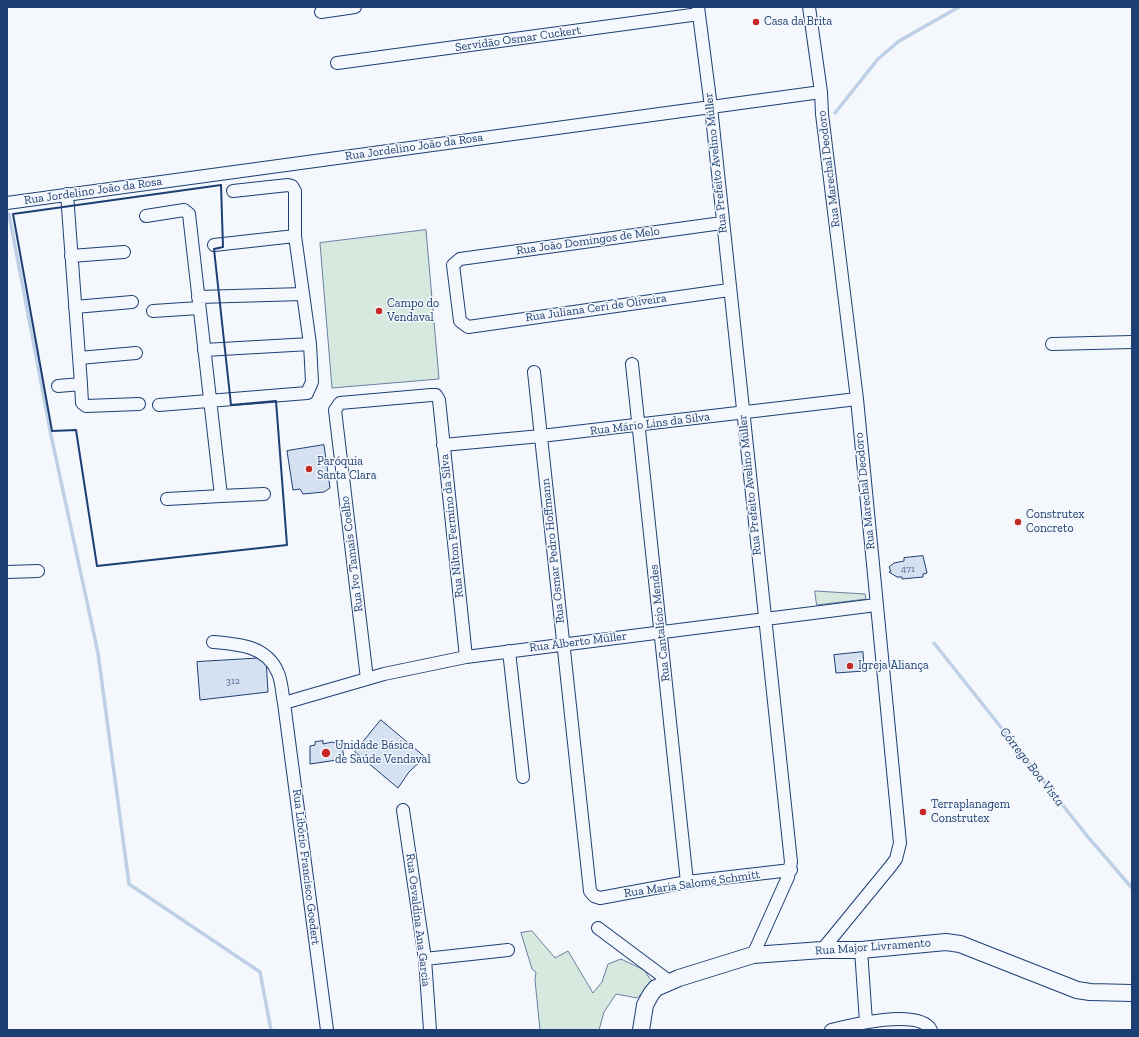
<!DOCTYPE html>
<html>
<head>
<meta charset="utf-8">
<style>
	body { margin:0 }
	#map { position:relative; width:1139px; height:1037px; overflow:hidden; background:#f4f7fb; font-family:"Zilla Slab",serif }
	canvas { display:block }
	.frame { position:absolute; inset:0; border:8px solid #1d3f73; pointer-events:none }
</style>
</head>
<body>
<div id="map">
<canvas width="1139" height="1037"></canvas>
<div class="frame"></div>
</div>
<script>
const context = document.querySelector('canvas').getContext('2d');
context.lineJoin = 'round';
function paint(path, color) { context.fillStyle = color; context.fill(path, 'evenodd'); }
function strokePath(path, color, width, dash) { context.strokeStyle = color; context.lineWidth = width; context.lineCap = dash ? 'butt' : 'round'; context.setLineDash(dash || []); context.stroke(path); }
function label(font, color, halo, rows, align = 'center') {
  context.font = font + ' "Zilla Slab",serif'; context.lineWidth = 3; context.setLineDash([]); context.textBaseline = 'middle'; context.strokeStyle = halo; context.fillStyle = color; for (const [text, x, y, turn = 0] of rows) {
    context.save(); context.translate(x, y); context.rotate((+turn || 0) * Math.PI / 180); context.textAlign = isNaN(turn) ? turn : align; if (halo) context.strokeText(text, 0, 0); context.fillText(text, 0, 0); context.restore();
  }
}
const green = new Path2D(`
	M426,230L439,379L332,388L320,243Z
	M815,591L865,594L866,599L817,605Z
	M532,931L555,958L568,951L593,993L602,982L608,964L621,959L644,970L653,983L637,998L616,994L604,1012L599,1030H540L535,980L536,972L532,969L521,933Z`);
paint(green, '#d7e8df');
strokePath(green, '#687fa3', 1);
strokePath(new Path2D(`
	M835,113L878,59L899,41L959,7
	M9,214L51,435L98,653L129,884L260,972L271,1030
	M934,643L1088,837L1132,888`), '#bed0e5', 3.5);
const building = new Path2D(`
	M324,445L330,488L324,492L303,494L300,489L293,490L287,451Z
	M923,556L927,573L923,574V577L902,579V577H897L889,572L891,571L889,567L894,563L904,561V558Z
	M863,652L864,671L836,673L834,655Z
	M266,658L268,692L200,700L197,662Z
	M381,720L425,757L409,772L398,788L355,752Z
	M323,741V744L332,742L342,745L344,759L310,764V746L315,745V742Z`);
paint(building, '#d5e0f0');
strokePath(building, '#1d3f73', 1);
const minor = new Path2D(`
	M698,7L711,107L791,862L788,877L753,955
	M809,7L821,92L822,114L857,399L900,843L896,859L890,867L822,950
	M321,12L355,7
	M337,63L699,14
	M7,203L821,92
	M146,216L184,210L189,214L221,496L264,494
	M722,223L460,259L453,265L460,321L468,327L729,290
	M214,245L295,236
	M71,256L124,252
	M198,297L303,294
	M75,307L132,302
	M153,311L199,308
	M1052,344L1132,342
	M204,350L310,344
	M79,358L136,353
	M632,364L687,882
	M534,372L590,891L594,896L600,898L687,882L791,870
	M81,384L82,403L86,406L139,404
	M58,386L81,384L67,194
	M159,405L307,393L312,382L310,344L295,236V191L292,186L288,185L233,191
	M443,445L541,436L857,399
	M167,499L221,496
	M7,572L38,571
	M213,642C239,644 267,646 278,673C282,682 282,694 284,703L327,1030
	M509,651L523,777
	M367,679L335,410L340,403L431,395H436L439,400L466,657
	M284,703L384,674L466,657L876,605
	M403,810L425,959L430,1030
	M598,928L669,981
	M861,950L866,1022
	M425,959L508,950
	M831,1030C851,1025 919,1008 931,1030`);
const major = new Path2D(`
	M641,1030L645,1005L651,994L656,988L679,978L753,955L822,950H861L946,942L960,944L1077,990L1090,992L1132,993`);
strokePath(minor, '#1d3f73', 14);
strokePath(major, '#1d3f73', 18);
strokePath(minor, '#f4f7fb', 12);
strokePath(major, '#f4f7fb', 16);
strokePath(new Path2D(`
	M221,185L223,247L214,249L231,405L276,401L287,545L97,566L76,430L52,431L13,214Z`), '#1d3f73', 2);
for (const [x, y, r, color] of [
	[756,22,4,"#c62828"],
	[379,311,4,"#c62828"],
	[309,469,4,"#c62828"],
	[1018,522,4,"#c62828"],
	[850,666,4,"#c62828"],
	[326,753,5,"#c62828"],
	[923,812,4,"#c62828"]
]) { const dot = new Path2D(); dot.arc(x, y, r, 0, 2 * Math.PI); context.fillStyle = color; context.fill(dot); strokePath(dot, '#f4f7fb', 1.5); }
label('10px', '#4b6792', null, [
	["471",908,569],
	["312",233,681]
]);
label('12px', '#1d3f73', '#f4f7fb', [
	["Casa da Brita",764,22],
	["Campo do",387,304],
	["Vendaval",387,318],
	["Paróquia",317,462],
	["Santa Clara",317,476],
	["Construtex",1026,515],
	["Concreto",1026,529],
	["Igreja Aliança",858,666],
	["Unidade Básica",335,746],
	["de Saúde Vendaval",335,760],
	["Terraplanagem",931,805],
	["Construtex",931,819]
], 'left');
label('12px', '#1d3f73', '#f4f7fb', [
	["Servidão Osmar Cuckert",518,39,-8],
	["Rua Jordelino João da Rosa",414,147,-8],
	["Rua Prefeito Avelino Müller",716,163,-96],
	["Rua Marechal Deodoro",829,169,-97],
	["Rua Jordelino João da Rosa",93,191,-8],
	["Rua João Domingos de Melo",588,241,-8],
	["Rua Juliana Ceri de Oliveira",596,308,-8],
	["Rua Mário Lins da Silva",650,424,-7],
	["Rua Prefeito Avelino Müller",750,485,-96],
	["Rua Marechal Deodoro",865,491,-96],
	["Rua Nilton Fermino da Silva",452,526,-96],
	["Rua Osmar Pedro Hoffmann",553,551,-96],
	["Rua Ivo Tamais Coelho",352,554,-97],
	["Rua Cantalício Mendes",660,623,-96],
	["Rua Alberto Müller",578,642,-7],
	["Rua Libório Francisco Goedert",306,867,83],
	["Rua Maria Salomé Schmitt",692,884,-8],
	["Rua Osvaldina Ana Garcia",418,920,83],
	["Rua Major Livramento",873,947,-4]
]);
label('italic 13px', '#1d3f73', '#f4f7fb', [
	["Córrego Boa Vista",1032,767,52]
]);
</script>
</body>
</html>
